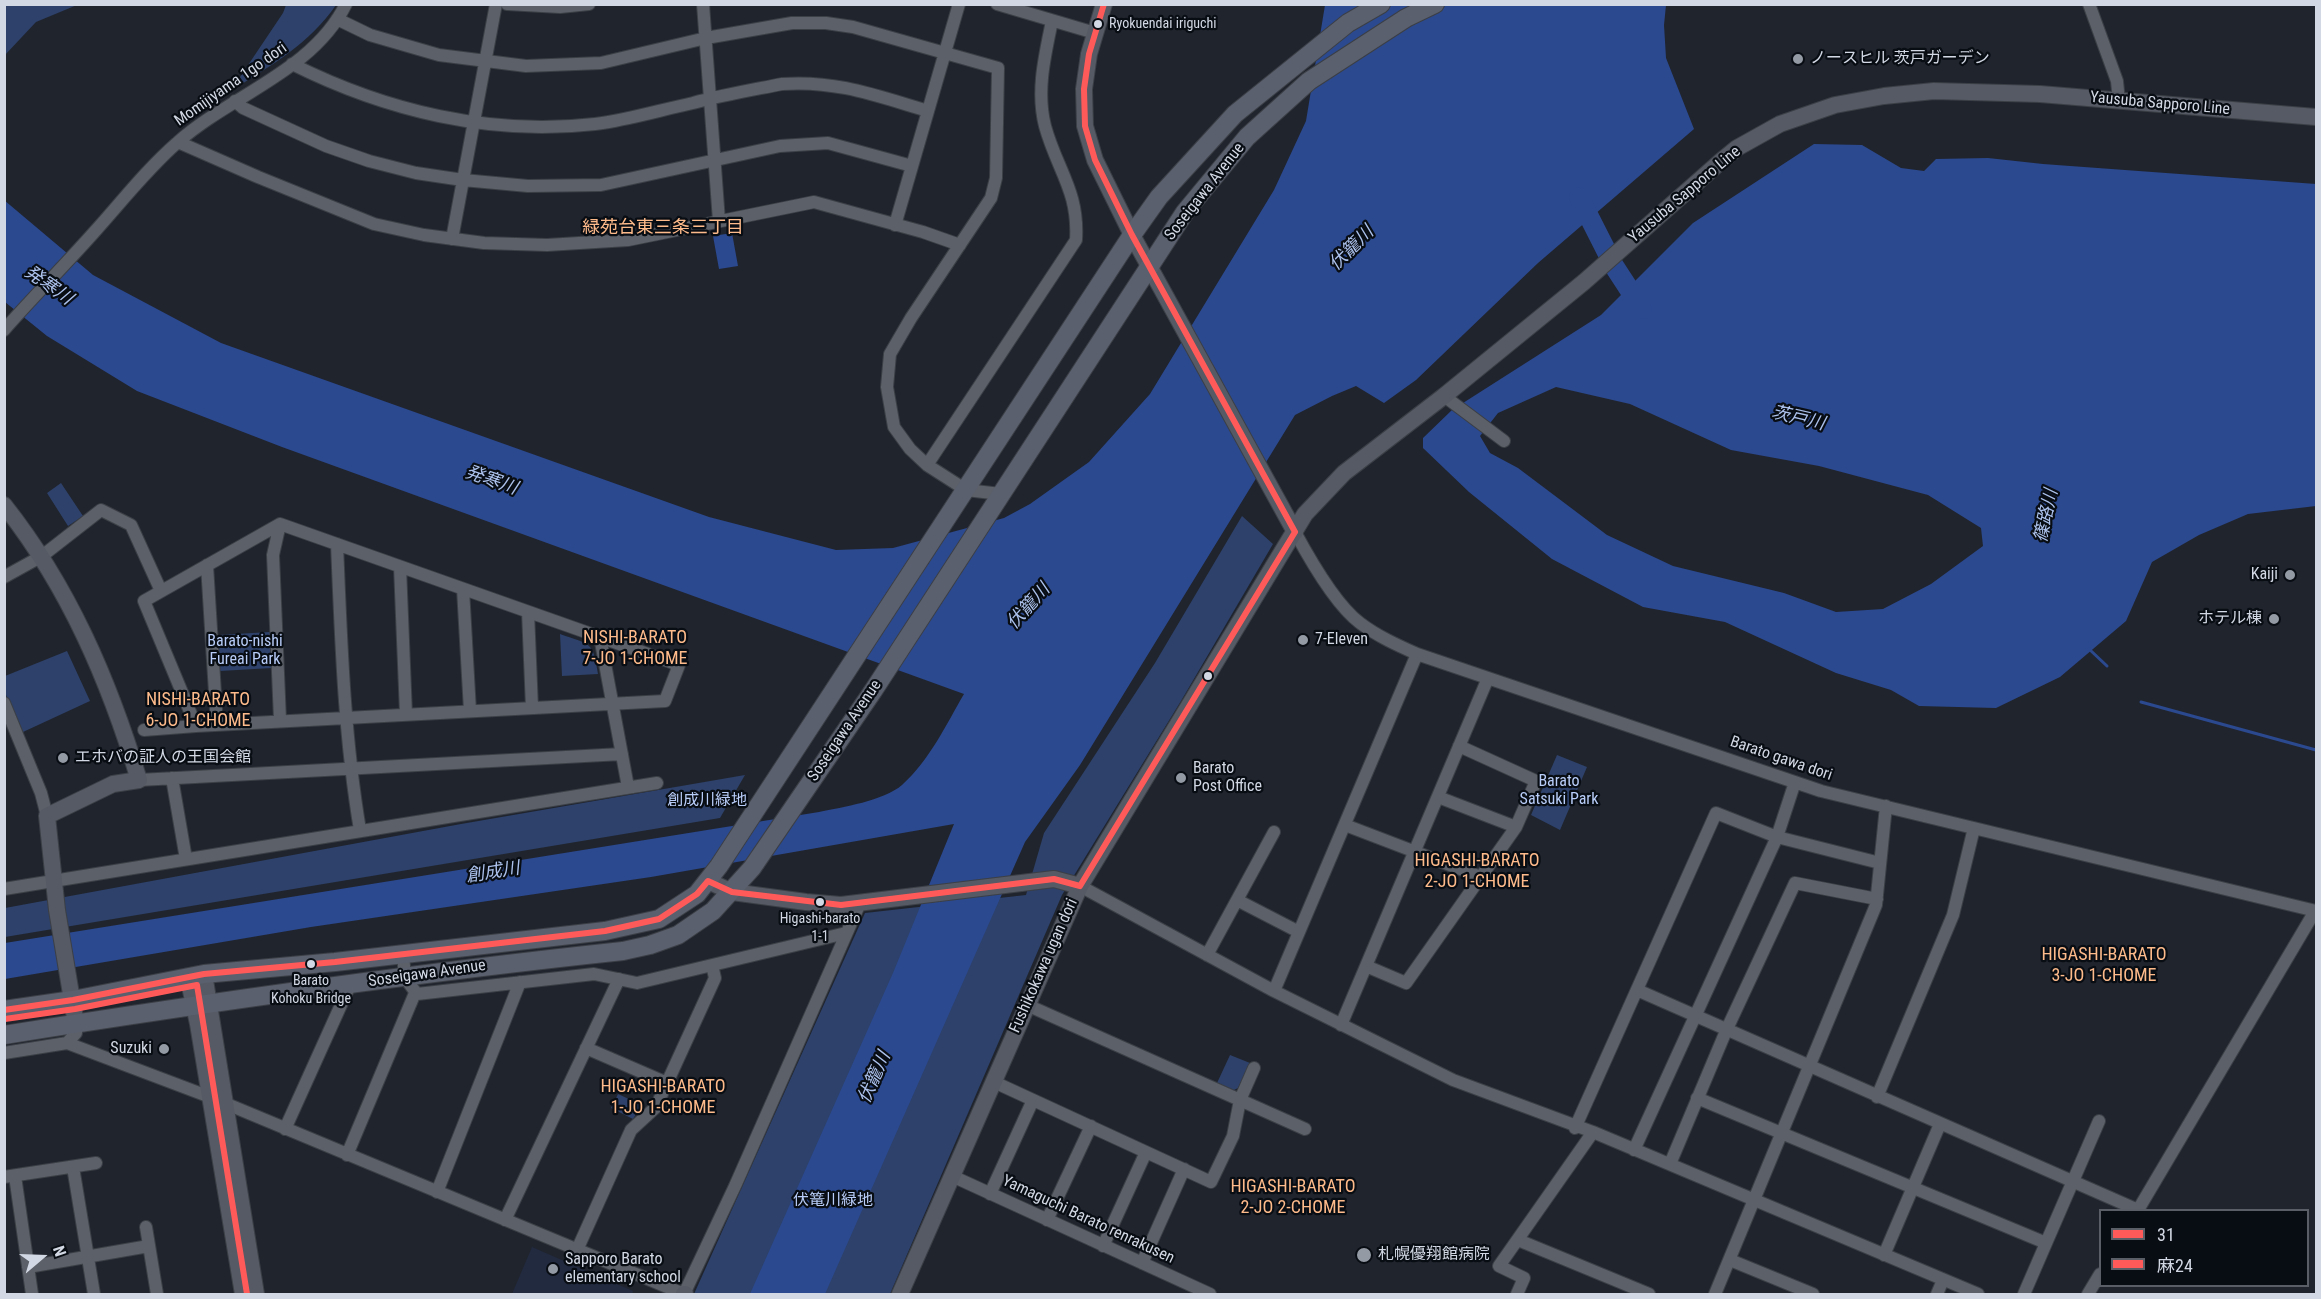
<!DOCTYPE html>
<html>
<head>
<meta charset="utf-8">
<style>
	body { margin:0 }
	#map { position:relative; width:2321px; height:1299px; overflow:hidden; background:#20242d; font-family:"Roboto Condensed","Noto Sans JP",sans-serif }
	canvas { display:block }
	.frame { position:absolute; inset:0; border:6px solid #d3d9e4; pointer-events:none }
	.legend { position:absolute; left:2099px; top:1209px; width:210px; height:78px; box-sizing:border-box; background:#080c13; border:2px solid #595e67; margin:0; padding:8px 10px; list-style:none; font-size:18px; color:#d3d9e4 }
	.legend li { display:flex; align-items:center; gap:12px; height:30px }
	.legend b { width:30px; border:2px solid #595e67 }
	.north { position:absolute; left:12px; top:1227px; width:60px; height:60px; -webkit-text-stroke:4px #080c13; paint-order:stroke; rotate:71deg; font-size:16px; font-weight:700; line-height:24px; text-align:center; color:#d3d9e4 }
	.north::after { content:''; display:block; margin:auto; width:21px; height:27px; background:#d3d9e4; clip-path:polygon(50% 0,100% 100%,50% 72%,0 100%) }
</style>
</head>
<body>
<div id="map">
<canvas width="2321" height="1299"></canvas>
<div class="frame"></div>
<ul class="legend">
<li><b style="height:8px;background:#ff5a5a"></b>31</li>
<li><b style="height:8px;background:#ff5a5a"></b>麻24</li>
</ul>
<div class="north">N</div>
</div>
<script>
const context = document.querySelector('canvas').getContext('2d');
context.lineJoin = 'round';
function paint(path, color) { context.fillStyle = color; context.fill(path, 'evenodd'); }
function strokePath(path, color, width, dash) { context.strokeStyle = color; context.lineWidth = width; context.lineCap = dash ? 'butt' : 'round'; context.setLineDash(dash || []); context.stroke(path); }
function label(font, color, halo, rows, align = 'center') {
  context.font = font + ' "Roboto Condensed","Noto Sans JP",sans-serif'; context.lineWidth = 4.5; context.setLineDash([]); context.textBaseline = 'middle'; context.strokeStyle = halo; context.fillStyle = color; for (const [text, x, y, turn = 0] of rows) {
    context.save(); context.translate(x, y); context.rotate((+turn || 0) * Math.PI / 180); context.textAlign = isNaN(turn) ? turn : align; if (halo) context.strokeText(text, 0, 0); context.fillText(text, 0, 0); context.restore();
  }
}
paint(new Path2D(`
	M532,1247L633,1291L632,1294H512Z`), '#212a3f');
paint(new Path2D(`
	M5,4H77V5L36,22L5,55Z
	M286,5H336C310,43 272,65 234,89V86L283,13Z
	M61,483L83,516L68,526L47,493Z
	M1242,516L1273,544L1181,701L1062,895L890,1294H694L865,913L1026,895L1044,833L1155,663Z
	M270,632L272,668L220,671L218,635Z
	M560,634C591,645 593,641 598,674L562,676Z
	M67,651L90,701L23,732L5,693V676Z
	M1557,755L1587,767L1560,830L1531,815Z
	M745,775L720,818L5,937V908L461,824Z
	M1230,1055L1250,1063L1238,1088L1234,1090L1217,1083Z
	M618,1094L642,1105L633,1119L611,1108Z`), '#2d416a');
paint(new Path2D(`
	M1325,5H1666L1664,25L1666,58L1694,129L1538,263L1416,380L1384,403L1356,386L1332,396L1295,415L1080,765L1025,842L825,1294H750L893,973L954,824L651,877L311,927L5,979V943L819,812C843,807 883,801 902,785C929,761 946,725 964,694L282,447L137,391L47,336L5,302L4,200L93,275L221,343L709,517L836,550L893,548L1004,518L1030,504L1089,462L1150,394L1274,190L1306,121Z
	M1814,144L1862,145L1901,168L1924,171L1936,159L1988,158L2043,164L2316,184V506L2248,514L2199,535L2152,562L2126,621L2060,677L1996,708L1919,706L1891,690L1836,673L1725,622L1643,607L1552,559L1469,492L1423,448V438L1452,410L1601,315L1693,223ZM1556,387L1630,404L1731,450L1819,466L1928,495L1981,528L1983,546L1931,584L1883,609L1836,612L1784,593L1673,566L1607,535L1518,468L1490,453L1480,436L1498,413Z
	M732,233L738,266L719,269L713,236Z`), '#2b498f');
strokePath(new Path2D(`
	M2089,649L2107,666
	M2141,702L2316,750`), '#2b498f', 3);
strokePath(new Path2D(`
	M1579,197L1614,266L1642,309`), '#2b498f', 20);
const minor = new Path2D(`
	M507,4L560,7L589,4
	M703,4L719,221
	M997,4L1095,33
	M2089,4L2117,81L2119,101
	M337,19L370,35L439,55L526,66L601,63L706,38L792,23H826L853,27L998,68L996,178L991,198L911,318L890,354L887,387L894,427L910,449L927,465L966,490L1001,494
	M292,64C386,111 490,136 595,124C628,120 660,110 693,103C722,95 752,90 782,84C836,80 877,96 928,111
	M235,101L243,108L326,146L369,161L416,173L463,180L528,186L601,185L780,146L828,143L912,166
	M178,142L258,177L374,224L424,235L484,243L547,245L628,240L814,202L923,232L960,245
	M895,225L959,4
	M452,239L496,4
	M4,330C34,296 67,263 97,229C123,200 148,168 178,142C231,95 313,71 346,4
	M1444,396L1504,441
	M927,465L1076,240C1079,191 1057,170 1045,126C1036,91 1045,55 1052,21
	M280,524L679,665L665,701L196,726L144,601Z
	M1295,532C1309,558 1336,605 1360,623C1377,636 1397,645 1417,654L1821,791L2316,911
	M337,544C341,640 344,735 360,830
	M207,565L217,725
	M400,567L406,714
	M4,577L42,556L101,510L131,525L161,591
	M463,589L470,711
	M528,612L532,708
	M600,637L628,787
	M4,703L41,793L47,816
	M280,720L273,555L280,524
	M144,730L196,726
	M172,778L186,859
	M139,780L622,754
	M1438,797L1516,827
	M1345,825L1481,877
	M1080,886L1274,991L1453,1080L1593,1132L1978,1294
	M4,889L657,783
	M1237,900L1299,932
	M403,954L405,978L417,994L594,974L637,983L846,933
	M1207,955L1274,832
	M1366,966L1406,983L1516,827L1536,781L1459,746
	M1637,990L2138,1210
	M1274,991L1417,654
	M1027,1005L1305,1129
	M1341,1025L1488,678
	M67,1043L210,1097L684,1294L735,1186L860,903
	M586,1048L667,1083
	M4,1053L67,1043L76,1033V1024
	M994,1082L1211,1182L1233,1136L1240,1100L1254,1068
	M1877,1097L1953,915L1974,828
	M1697,1098L2046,1243
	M1575,1128L1716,813L1777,837L1880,863
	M285,1129L350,985
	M1634,1150L1777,837L1795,782
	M347,1155L415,993
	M1670,1164L1726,1031L1795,883L1877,899
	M73,1167L94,1294
	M15,1176L32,1294
	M952,1176L1210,1294
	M4,1177L96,1163
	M437,1192L520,982
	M990,1194L1033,1100
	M2138,1210L2315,911
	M505,1220L619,979
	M1047,1220L1091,1126
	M146,1227L157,1294
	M1518,1240L1649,1294
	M1103,1246L1146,1152
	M577,1250L631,1130L656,1107L715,978L712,965
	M1884,1255L1940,1124
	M1730,1260L1813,1294
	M1142,1263L1184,1169
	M28,1267L149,1246
	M1517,1294L1524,1278L1499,1266L1593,1132
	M1715,1294L1876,905L1886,806
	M1937,1294L1943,1280
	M2024,1294L2099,1121
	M2088,1294L2100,1274`);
const major = new Path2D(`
	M1104,4L1089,54L1084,89L1085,126L1095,160L1132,235L1295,532
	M4,505C69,587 109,681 139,780L113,784L47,816L57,910L76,1024
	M708,881L732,892L806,902L841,905L1054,879L1080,886
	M204,974L256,1294
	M188,977L198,1024L243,1294
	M684,1294H685
	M900,1294L1080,886L1305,514L1344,473L1444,396L1584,282L1720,162L1737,148L1780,124L1835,105L1884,96L1934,91L2040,94L2316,117`);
const highway = new Path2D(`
	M4,1010L73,1000L204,974L335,962L605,931L659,919L697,894L719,866L1132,235L1159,197L1235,114L1348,23L1381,4
	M4,1035C210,1002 416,973 623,951L650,945L678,935L713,911L752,868L873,691L1185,212L1247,137L1309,81L1406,18L1435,4`);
strokePath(minor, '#3b3f46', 14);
strokePath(major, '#3b3f46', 18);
strokePath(highway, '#3b3f46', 20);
strokePath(minor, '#5c6068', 12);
strokePath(major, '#555a64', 16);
strokePath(highway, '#5b606e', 18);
strokePath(new Path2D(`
	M1104,4L1089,54L1084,89L1085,126L1095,160L1132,235L1295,532
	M1080,886L1295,532
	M4,1010L73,1000L204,974L335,962L605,931L659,919L697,894L708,881L732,892L841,905L1054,879L1080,886`), '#ff5a5a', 6);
strokePath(new Path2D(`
	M5,1019L75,1009L197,985L247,1294`), '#ff5a5a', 6);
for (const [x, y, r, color] of [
	[1098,24,5,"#d3d9e4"],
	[1798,59,6,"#949aa4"],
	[2290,575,6,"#949aa4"],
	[2274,619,6,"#949aa4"],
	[1303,640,6,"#949aa4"],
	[1208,676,5,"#d3d9e4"],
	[63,758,6,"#949aa4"],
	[1181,778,6,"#949aa4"],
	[820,902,5,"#d3d9e4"],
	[311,964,5,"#d3d9e4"],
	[164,1049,6,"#949aa4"],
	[1364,1255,8,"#949aa4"],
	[553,1269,6,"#949aa4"]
]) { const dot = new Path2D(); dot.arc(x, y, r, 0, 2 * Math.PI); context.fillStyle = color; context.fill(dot); strokePath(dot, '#080c13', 2); }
label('14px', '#d3d9e4', '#080c13', [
	["Ryokuendai iriguchi",1109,24,"left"],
	["Higashi-barato",820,919],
	["1-1",820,937],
	["Barato",311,981],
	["Kohoku Bridge",311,999]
]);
label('16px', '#d3d9e4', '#080c13', [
	["ノースヒル 茨戸ガーデン",1810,59],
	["Kaiji",2278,575,"right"],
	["ホテル棟",2262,619,"right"],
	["7-Eleven",1315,640],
	["エホバの証人の王国会館",75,758],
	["Barato",1193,769],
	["Post Office",1193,787],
	["Suzuki",152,1049,"right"],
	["札幌優翔館病院",1378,1255],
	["Sapporo Barato",565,1260],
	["elementary school",565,1278]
], 'left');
label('16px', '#d3d9e4', '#080c13', [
	["Momijiyama 1go dori",231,85,-35],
	["Yausuba Sapporo Line",2160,104,5],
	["Soseigawa Avenue",1205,192,-52],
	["Yausuba Sapporo Line",1685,195,-40],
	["Soseigawa Avenue",845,731,-56],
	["Barato gawa dori",1781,759,19],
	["Fushikokawa ugan dori",1044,966,-66],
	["Soseigawa Avenue",427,974,-8],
	["Yamaguchi Barato renrakusen",1088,1220,25]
]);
label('16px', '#b8cdf8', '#080c13', [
	["Barato-nishi",245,642],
	["Fureai Park",245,660],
	["Barato",1559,782],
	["Satsuki Park",1559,800],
	["創成川緑地",707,801],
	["伏篭川緑地",833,1201]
]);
label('18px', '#fdba8a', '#080c13', [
	["緑苑台東三条三丁目",663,228],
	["NISHI-BARATO",635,638],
	["7-JO 1-CHOME",635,659],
	["NISHI-BARATO",198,700],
	["6-JO 1-CHOME",198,721],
	["HIGASHI-BARATO",1477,861],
	["2-JO 1-CHOME",1477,882],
	["HIGASHI-BARATO",2104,955],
	["3-JO 1-CHOME",2104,976],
	["HIGASHI-BARATO",663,1087],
	["1-JO 1-CHOME",663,1108],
	["HIGASHI-BARATO",1293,1187],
	["2-JO 2-CHOME",1293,1208]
]);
label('italic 18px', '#acc2ec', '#080c13', [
	["伏籠川",1352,249,-45],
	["発寒川",48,286,35],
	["茨戸川",1798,419,13],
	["発寒川",491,481,19],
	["篠路川",2047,516,-78],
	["伏籠川",1029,607,-48],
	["創成川",493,873,-9],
	["伏籠川",875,1078,-66]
]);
</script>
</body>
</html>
